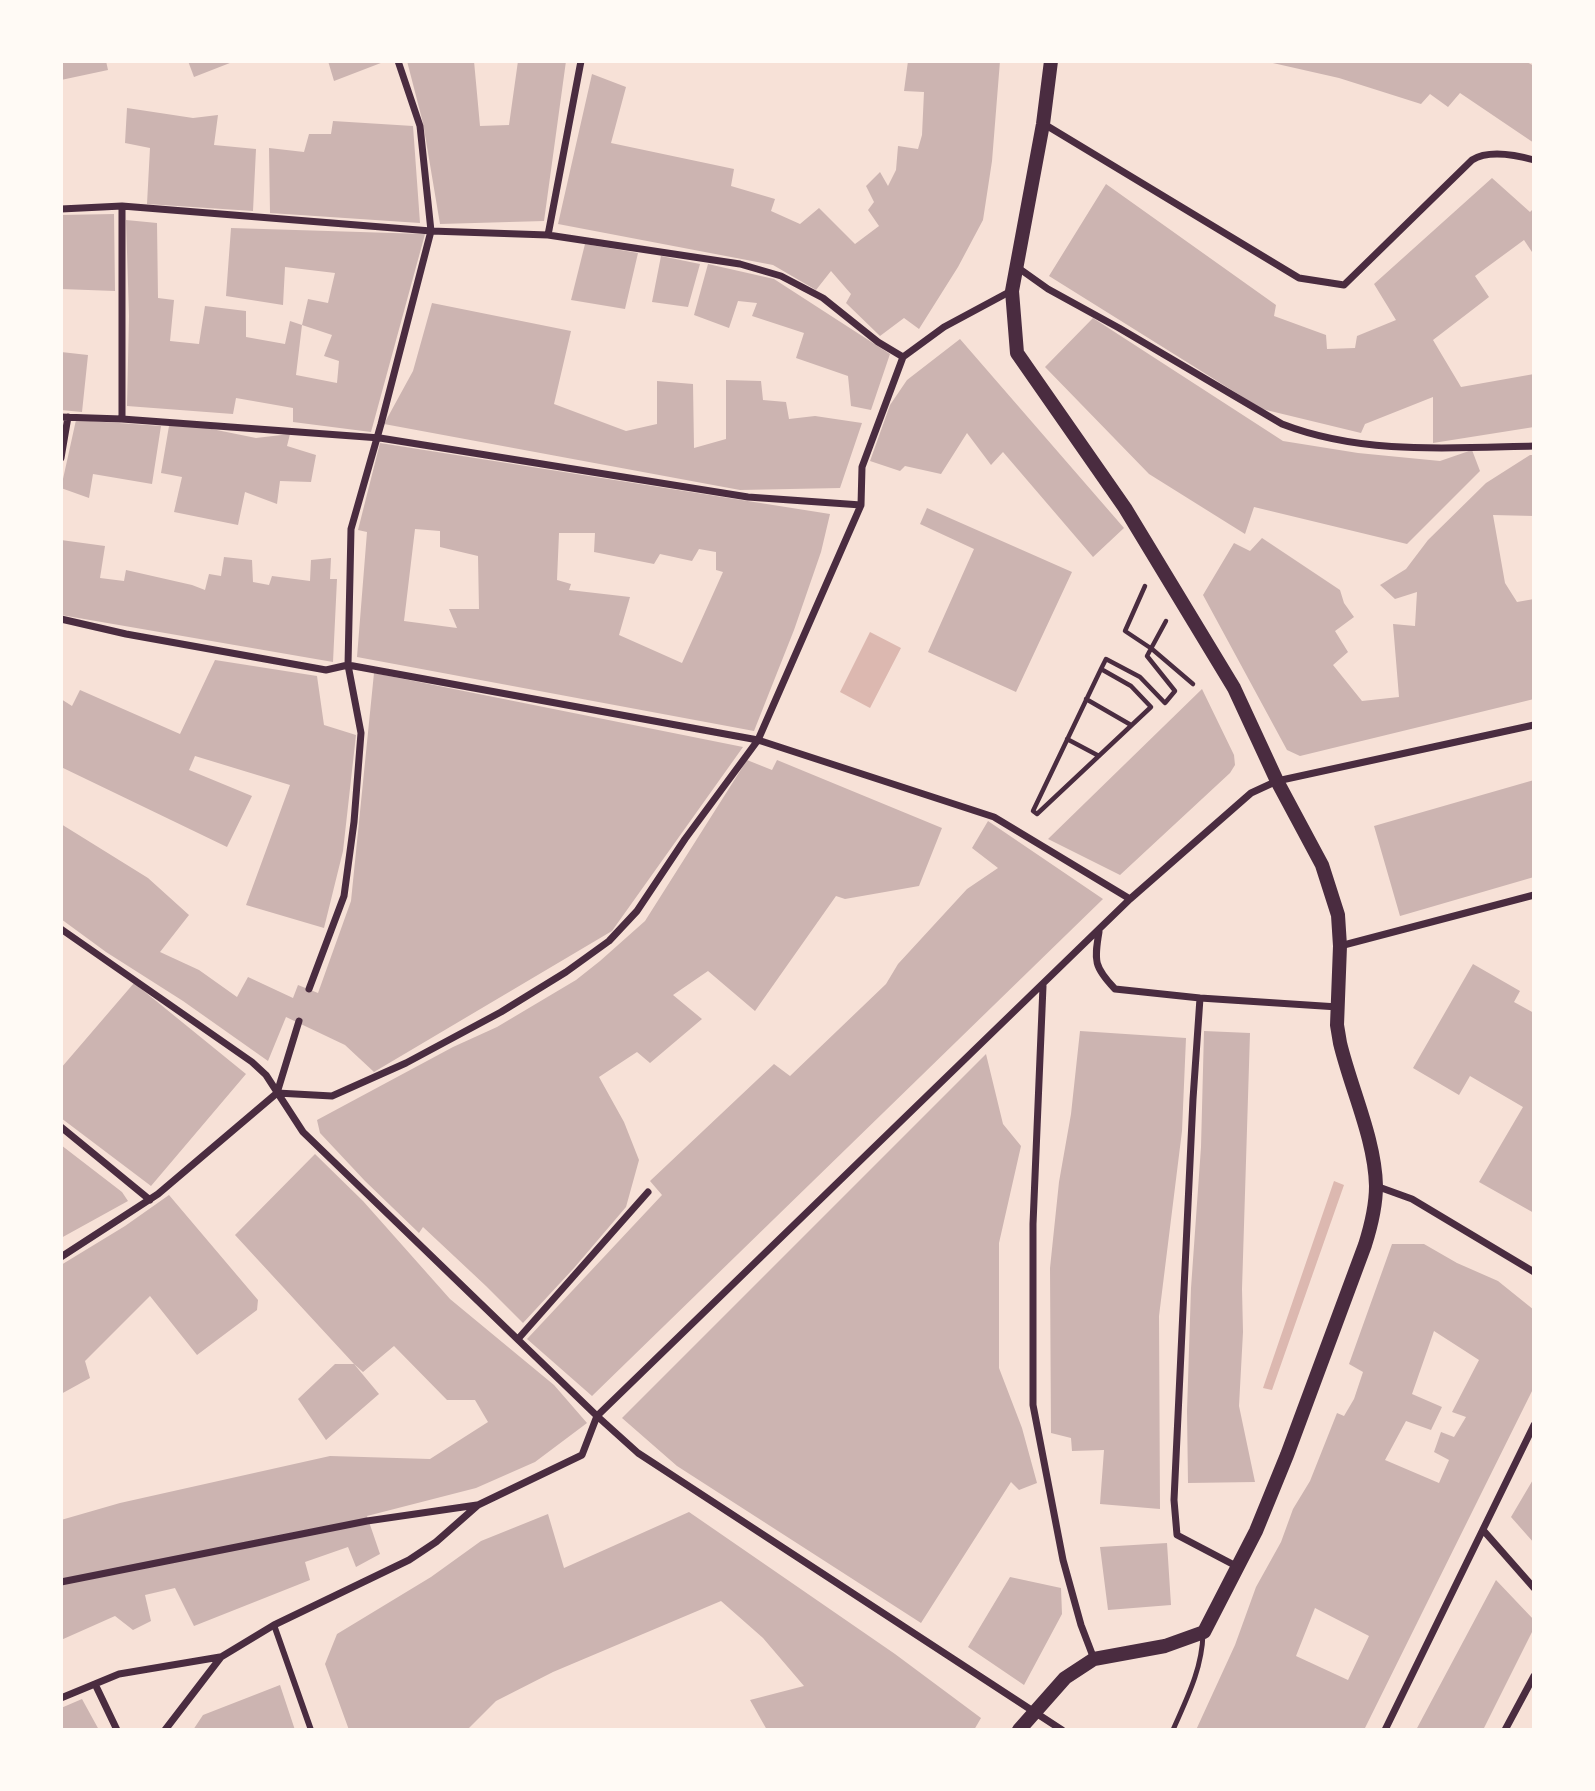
<!DOCTYPE html>
<html>
<head>
<meta charset="utf-8">
<style>
	body { margin:0 }
	#map { position:relative; width:1595px; height:1791px; overflow:hidden; background:#f7e1d7; font-family:"Fira Sans",sans-serif }
	canvas { display:block }
	.frame { position:absolute; inset:0; border:63px solid #fffaf5; pointer-events:none }
</style>
</head>
<body>
<div id="map">
<canvas width="1595" height="1791"></canvas>
<div class="frame"></div>
</div>
<script>
const context = document.querySelector('canvas').getContext('2d');
context.lineJoin = 'round';
function paint(path, color) { context.fillStyle = color; context.fill(path, 'evenodd'); }
function strokePath(path, color, width, dash) { context.strokeStyle = color; context.lineWidth = width; context.lineCap = dash ? 'butt' : 'round'; context.setLineDash(dash || []); context.stroke(path); }
paint(new Path2D(`
	M870,632L901,648L870,708L840,692Z
	M1334,1181L1344,1185L1272,1390L1263,1388Z`), '#dcb8b0');
paint(new Path2D(`
	M61,61H106L108,70L61,80Z
	M188,61H235L194,77Z
	M328,61H386L334,81Z
	M407,61H474L480,126L509,125L518,61H566L544,221L440,224L423,123Z
	M908,61H1000L992,161L983,220L958,267L919,329L904,318L880,336L846,303L851,294L831,271L816,290L773,265L558,224L592,74L626,87L611,143L734,169L731,186L775,199L771,211L800,224L819,208L855,244L879,226L868,210L874,202L866,186L880,172L888,186L896,170L898,146L918,149L922,135L924,92L904,91Z
	M1264,61H1525L1534,66V143L1460,93L1448,107L1430,94L1421,104L1339,78Z
	M127,108L193,118L218,115L214,145L256,149L253,211L147,204L150,148L125,143Z
	M333,121L413,126L420,223L270,213L269,148L304,152L309,134H331Z
	M1492,178L1530,212L1534,208V255L1524,240L1475,276L1489,297L1433,340L1461,387L1534,374V427L1433,443V397L1365,424L1361,433L1262,409L1049,276L1106,184L1276,305L1274,316L1326,335L1327,349L1355,348L1357,336L1396,320L1374,284Z
	M114,214L115,291L61,289V215Z
	M126,220L157,223L158,298L174,300L170,341L199,344L205,306L246,311V337L285,344L290,321L302,325L296,375L337,383L339,361L324,356L332,335L302,325L308,299L328,303L335,273L285,267L283,305L226,296L231,228L425,234L371,432L293,422V408L236,398L233,414L127,406L129,316Z
	M585,244L638,253L625,309L571,300Z
	M661,256L700,264L688,307L652,302Z
	M708,264L774,279L890,354L871,410L851,406L848,376L796,358L804,333L752,316L757,303L738,301L729,328L694,315Z
	M432,303L571,331L554,404L626,431L657,424V381L693,384L694,448L726,439V380L761,381L763,400L786,402L789,419L815,416L862,423L840,488L740,490L384,424L413,371Z
	M1093,318L1283,441L1358,453L1440,461L1472,450L1480,471L1407,544L1254,507L1245,534L1149,474L1045,367Z
	M960,339L1124,528L1093,557L1003,452L991,465L967,433L941,474L905,466L900,471L870,461L890,405L907,380Z
	M61,352L88,355L82,412L61,410Z
	M76,420L161,426L152,484L93,474L89,498L61,488Z
	M192,425L256,438L290,434L287,446L316,455L311,482L280,481L277,504L245,492L238,525L174,512L182,477L161,473L169,426Z
	M380,443L830,514L821,552L794,630L754,731L357,657L367,532L358,530ZM415,529L440,531V547L478,556L479,609H449L457,628L404,621ZM559,533H595L594,552L654,564L660,554L692,561L699,549L716,552V570L723,572L682,663L619,635L630,597L569,590L571,584L557,580Z
	M1530,455H1534V516L1493,515L1505,583L1517,602L1534,599V699L1300,756L1287,750L1203,595L1234,543L1250,551L1262,538L1340,590L1344,603L1354,617L1335,631L1348,652L1333,665L1362,701L1399,697L1393,624L1415,626L1417,592L1395,599L1380,585L1406,569L1428,540L1486,483Z
	M927,508L1072,572L1016,692L928,652L974,549L920,524Z
	M61,540L105,546L100,578L124,581L126,570L192,585L205,590L209,574L221,576L224,557L252,560L253,582L269,585L272,576L310,581L311,560L331,558L330,579H337L333,662L61,615Z
	M215,660L317,676L324,725L356,735L343,851L324,928L246,905L290,785L195,756L189,770L252,796L227,847L61,767V699L72,706L80,690L180,734Z
	M374,673L743,747L612,931L374,1072L345,1045L286,1017L268,1061L183,1001L106,952L61,919V824L148,878L189,915L160,952L199,970L237,997L248,977L293,998L298,985L318,993L351,901Z
	M1202,689L1234,755L1235,765L1230,773L1120,875L1048,839Z
	M747,760L772,770L777,760L942,828L919,886L845,899L836,896L755,1011L708,971L673,995L702,1019L650,1063L637,1052L599,1077L624,1122L639,1160L626,1207L574,1268L523,1323L486,1286L423,1227L419,1233L365,1181L320,1133L317,1120L453,1047L497,1027L576,980L600,961L645,921Z
	M1534,780V877L1400,916L1374,826Z
	M988,821L1103,899L592,1396L527,1339L662,1195L650,1181L774,1064L790,1076L886,984L898,964L967,889L998,868L972,848Z
	M1473,964L1520,991L1514,1002L1534,1013V1213L1479,1182L1523,1107L1470,1076L1459,1095L1413,1068Z
	M134,983L246,1074L151,1186L61,1118V1068Z
	M1080,1031L1186,1038L1182,1131L1159,1316L1160,1509L1100,1504L1104,1450L1072,1451L1071,1438L1051,1433L1050,1268L1059,1182L1071,1114Z
	M1204,1031L1250,1033L1242,1289L1243,1332L1239,1406L1255,1482L1188,1483L1187,1411L1191,1288L1201,1147Z
	M986,1054L1003,1124L1021,1146L999,1243V1368L1022,1428L1037,1483L1019,1490L1011,1482L921,1623L677,1466L622,1418Z
	M61,1145L122,1192L128,1201L61,1238Z
	M315,1154L363,1201L450,1299L554,1385L587,1423L535,1462L476,1488L367,1516L380,1554L356,1567L348,1547L305,1562L310,1580L194,1626L175,1588L145,1595L151,1621L133,1630L115,1616L61,1640V1520L120,1503L330,1456L430,1459L488,1422L475,1400H447L394,1346L363,1372L354,1364L379,1394L326,1440L298,1399L335,1364H354L235,1235Z
	M169,1195L258,1300L257,1310L197,1355L150,1296L85,1361L90,1378L61,1394V1265L125,1226Z
	M1392,1244H1424L1457,1263L1498,1281L1534,1310V1387L1364,1730H1196L1235,1645L1256,1587L1281,1542L1293,1509L1310,1481L1337,1413L1344,1416L1354,1399L1363,1372L1349,1364ZM1434,1331L1479,1360L1452,1412L1466,1417L1454,1437L1441,1432L1434,1452L1449,1460L1439,1483L1385,1460L1406,1421L1431,1430L1442,1407L1412,1394ZM1315,1608L1369,1636L1348,1680L1296,1656Z
	M1534,1478V1543L1511,1517Z
	M689,1512L895,1654L981,1718L974,1730H767L750,1700L804,1686L763,1638L721,1601L553,1672L496,1701L467,1730H349L325,1664L337,1634L431,1577L481,1541L548,1514L564,1568Z
	M1167,1543L1171,1605L1108,1610L1100,1547Z
	M1010,1577L1061,1588L1062,1614L1024,1685L968,1647Z
	M1496,1580L1534,1620V1628L1483,1730H1416Z
	M280,1685L295,1730H193L203,1715Z
	M82,1699L99,1730H61V1708Z`), '#ccb4b1');
strokePath(new Path2D(`
	M1145,586L1125,631L1152,649L1193,684
	M1101,669L1131,686L1151,707L1037,814L1033,811L1101,669L1106,659L1140,677L1165,703L1175,691L1147,656L1166,621
	M1086,699L1131,725
	M1067,739L1099,756`), '#4a2c40', 4.5);
strokePath(new Path2D(`
	M1173,1730C1187,1698 1202,1669 1203,1634`), '#4a2c40', 5);
strokePath(new Path2D(`
	M274,1625L311,1730`), '#4a2c40', 6);
strokePath(new Path2D(`
	M1044,124L1299,278L1344,285L1472,160C1488,150 1516,155 1534,160
	M122,206V419
	M61,209L122,206L431,231L548,235L740,264L781,276L823,298L878,342L903,357
	M548,235L581,61
	M1017,267L1048,289L1119,328L1282,424C1362,455 1449,448 1534,446
	M903,357L944,327L1011,291
	M61,417L122,419L380,438L748,497L861,505
	M61,458L68,417
	M61,619L126,634L326,670L348,665L758,740L994,817L1130,899
	M61,929L252,1062L266,1075L303,1132L597,1416L582,1455L478,1505L436,1542L409,1560L274,1625L221,1657L165,1730
	M1099,932C1094,961 1094,967 1115,989L1200,998L1338,1007
	M1340,946L1534,895
	M1043,986L1033,1224V1405L1063,1560L1081,1625L1094,1659
	M309,989L344,896L354,822L361,733L348,665L351,529L381,424L431,231L420,126L398,61
	M1200,998L1193,1099L1174,1500L1177,1535L1238,1567
	M277,1093L332,1096L406,1063L501,1012L566,972L609,941L637,911L685,839L758,740L861,505L862,467L903,357
	M277,1093L299,1021
	M61,1127L150,1200
	M1376,1186L1412,1199L1534,1272
	M61,1257L158,1194L277,1093
	M518,1339L648,1192
	M1483,1530L1534,1588
	M61,1582L367,1521L477,1505
	M95,1684L117,1730
	M61,1698L119,1674L220,1657
	M1062,1730L638,1453L597,1416L1130,899L1251,793L1277,781L1534,725
	M1385,1730L1534,1425
	M1505,1730L1534,1676`), '#4a2c40', 7);
strokePath(new Path2D(`
	M1019,1730L1065,1678L1094,1659L1165,1646L1204,1632L1256,1531L1287,1455L1365,1245C1371,1226 1376,1205 1376,1186C1375,1139 1351,1089 1340,1043L1337,1025L1340,946L1338,915L1322,865L1277,781L1234,688L1125,508L1017,353L1012,291L1043,124L1051,61`), '#4a2c40', 14);
</script>
</body>
</html>
